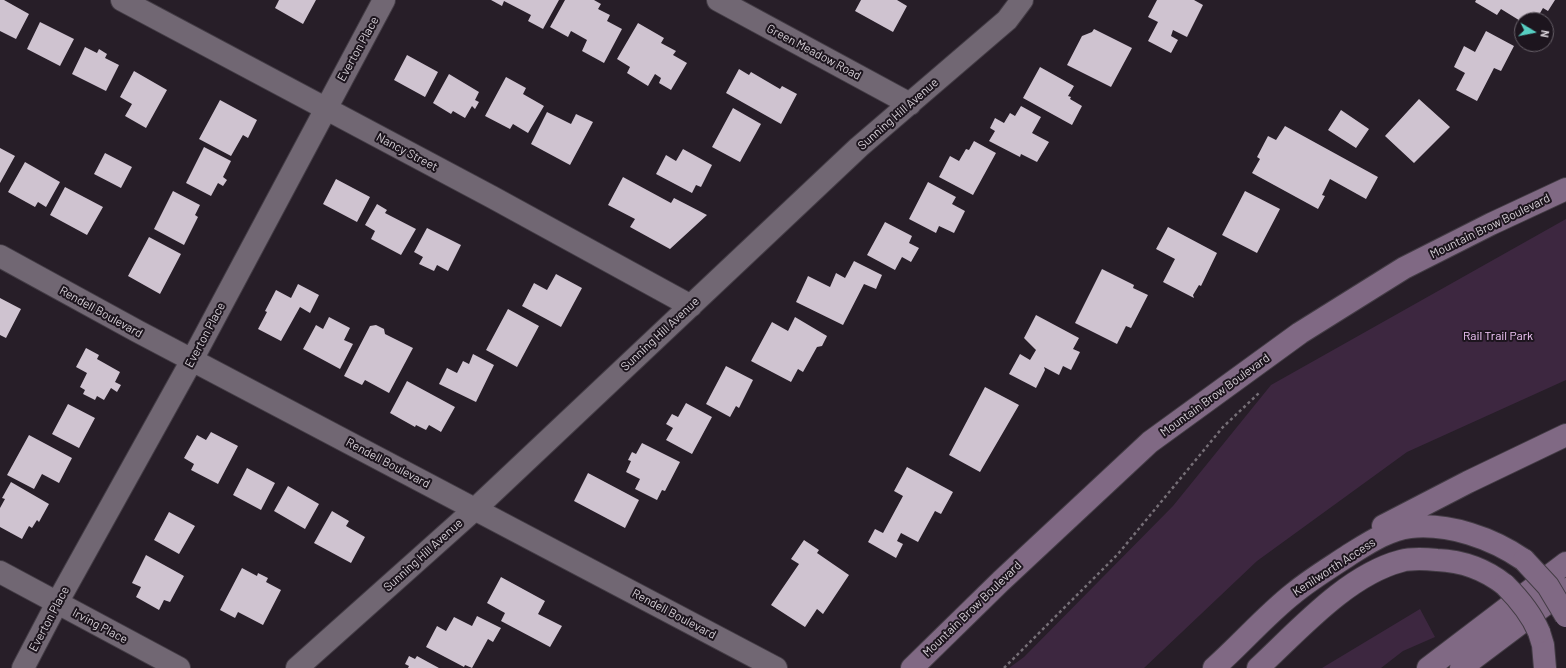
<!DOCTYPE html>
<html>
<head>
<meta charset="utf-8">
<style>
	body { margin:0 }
	#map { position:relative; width:1566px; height:668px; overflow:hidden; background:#271e28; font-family:Barlow,sans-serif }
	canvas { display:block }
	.north { position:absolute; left:1514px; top:12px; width:40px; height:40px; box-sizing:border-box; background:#1d151e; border:1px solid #676068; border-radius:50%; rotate:100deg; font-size:11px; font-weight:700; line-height:16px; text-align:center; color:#d7d1d8 }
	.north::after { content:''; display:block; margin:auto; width:14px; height:18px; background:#57cec2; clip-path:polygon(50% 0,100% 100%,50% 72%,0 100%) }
</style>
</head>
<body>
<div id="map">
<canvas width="1566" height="668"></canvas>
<div class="north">N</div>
</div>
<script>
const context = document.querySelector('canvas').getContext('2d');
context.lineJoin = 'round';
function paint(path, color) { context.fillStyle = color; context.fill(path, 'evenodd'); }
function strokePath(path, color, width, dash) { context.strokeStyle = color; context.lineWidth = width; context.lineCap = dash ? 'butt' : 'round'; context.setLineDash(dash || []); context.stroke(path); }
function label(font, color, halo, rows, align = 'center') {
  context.font = font + ' Barlow,sans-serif'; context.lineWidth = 4; context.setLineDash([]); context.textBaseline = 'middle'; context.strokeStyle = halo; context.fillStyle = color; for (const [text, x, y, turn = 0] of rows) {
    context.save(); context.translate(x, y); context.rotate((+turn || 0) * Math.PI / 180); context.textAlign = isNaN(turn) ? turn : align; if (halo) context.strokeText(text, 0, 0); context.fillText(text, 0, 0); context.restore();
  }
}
paint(new Path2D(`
	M1566,219V380L1407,452L1257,561L1144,668H1009L1024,657L1173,506L1271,385Z
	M1420,609L1435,637L1403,651L1381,668H1322Z`), '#3d2740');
paint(new Path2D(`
	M0,0H4L29,14L16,39L0,31Z
	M279,0H316L303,24L275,8Z
	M491,0H559L543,29L528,21L531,15L504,1L502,6Z
	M565,0H594L601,4L598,9L610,15L607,21L622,29L604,63L582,51L587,40L571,31L568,37L550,27Z
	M861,0H897L907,6L893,32L855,11Z
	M1157,0H1194L1203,5L1187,37L1173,30L1171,36L1178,40L1171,53L1148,41L1158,22L1148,17Z
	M1476,0H1555L1548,11L1543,8L1536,20H1522V22L1501,9L1497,15L1475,2Z
	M40,22L74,39L60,66L27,49Z
	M638,23L664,38L661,43L676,51L673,55L687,63L671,90L659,83L661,78L655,74L648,86L627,73L630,67L617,59Z
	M1094,29L1132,48L1111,87L1067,65L1082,36L1092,32Z
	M1486,31L1514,46L1501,71L1494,68L1477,101L1456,90L1465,73L1454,67L1464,46L1475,52Z
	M85,47L97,53L99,49L107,54L105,58L119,65L106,91L72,74Z
	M407,55L438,72L425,97L394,80Z
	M1040,67L1074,86L1068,96L1071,97L1070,99L1082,106L1072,125L1023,98Z
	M739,69L749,75L751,72L780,89L782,86L797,94L781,124L726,93Z
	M134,71L167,90L146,128L125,116L132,104L120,97Z
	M449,74L479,92L475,100L479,102L475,109L472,106L465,118L453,111L451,114L433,103Z
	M506,77L526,88L523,94L544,106L528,133L513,124L510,129L485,116Z
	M1419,99L1450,127L1414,163L1385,136Z
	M220,100L257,120L248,138L243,135L231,156L199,139Z
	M1021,106L1041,117L1032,133L1049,142L1037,162L1021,154L1020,157L989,141L995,131L990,128L995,118L1004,123L1010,113L1015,116Z
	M733,108L761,124L740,162L712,147Z
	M1341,110L1369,129L1356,148L1328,130Z
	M547,112L571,124L576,114L593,122L570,165L531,144Z
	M1285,126L1378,177L1366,199L1330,179L1322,195L1325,196L1318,209L1252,173L1260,159L1257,157L1268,136L1276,140Z
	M974,141L996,153L973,195L939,177L950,156L959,161L966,149L969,150Z
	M204,147L231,161L223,177L227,180L223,186L218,183L211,196L186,183Z
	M0,148L15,156L0,183Z
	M683,149L712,165L701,187L696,185L692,193L656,174L666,155L676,161Z
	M105,153L132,167L121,188L94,174Z
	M25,162L60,182L46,207L38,202L35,207L8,192Z
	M623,177L671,203L674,198L707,215L670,249L630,227L635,219L608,205Z
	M336,179L370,197L357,222L323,204Z
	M928,182L956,197L952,204L965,211L954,233L939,226L936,233L909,219Z
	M65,187L103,207L87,235L50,215Z
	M173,191L200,205L195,215L198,217L184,245L154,229Z
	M1245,191L1280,209L1257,253L1222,235Z
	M377,204L387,210L385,213L416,229L401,255L371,239L375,231L365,225Z
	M885,222L912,236L909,243L919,248L911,262L902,257L895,270L867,255Z
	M1168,227L1217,253L1201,286L1199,285L1193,295L1194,298L1163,282L1175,259L1156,249Z
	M427,228L461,245L448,271L437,265L434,271L419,264L423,257L414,252Z
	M149,237L181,254L160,294L128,276Z
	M854,261L882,275L876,289L864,284L843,325L796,302L808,276L830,287L836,273L845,278Z
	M1102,269L1134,285L1133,288L1148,295L1131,328L1126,326L1117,344L1075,323Z
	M556,274L582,288L561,327L522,306L534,283L547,290Z
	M298,284L319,295L310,313L300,307L281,341L258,329L267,312L265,311L276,290L291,298Z
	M0,298L21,309L6,338L0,335Z
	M508,309L539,326L517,367L486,350Z
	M1036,315L1079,338L1073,349L1080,352L1071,370L1063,366L1059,375L1044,367L1045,370L1036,388L1009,374L1020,354L1030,360L1036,350L1024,338Z
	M329,317L350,328L344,340L353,344L340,369L303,349L316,325L323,329Z
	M795,317L827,336L822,346L817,347L803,372L798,369L791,382L751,361L772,322L788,331Z
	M376,325L384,329L385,334L413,348L389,393L365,380L362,385L344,376L370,326Z
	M86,348L99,355L97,359L120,372L115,382L121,385L117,392L111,388L104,400L97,396L95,400L83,394L85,390L80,387L87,373L76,367Z
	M473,354L494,365L476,402L439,384L447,368L457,373L463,361L469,364Z
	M726,366L753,380L739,408L736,406L730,417L706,404Z
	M407,381L455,407L441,432L429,425L426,430L416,425L415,427L390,413Z
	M985,387L1019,405L980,472L949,455Z
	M686,403L712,417L692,454L666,440L673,428L666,424L672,414L678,417Z
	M68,404L95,418L79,448L52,434Z
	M211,432L238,446L218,484L191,470L194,464L184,458L197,435L206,440Z
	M29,435L72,458L59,483L42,474L34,489L7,475Z
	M642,443L680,462L665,491L662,490L657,500L635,489L640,479L626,472L631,461L628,460L632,452L636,454Z
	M907,467L953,492L941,514L935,511L918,542L901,533L897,541L903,544L896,558L868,542L875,529L883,533L903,496L894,491Z
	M247,468L275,483L261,510L233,495Z
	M588,473L639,500L625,528L574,501Z
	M11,482L49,504L39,522L37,520L32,528L29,526L22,539L0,527V508L5,499L2,498Z
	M288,486L319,504L305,529L274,511Z
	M332,511L349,521L346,526L365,537L351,563L314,543Z
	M169,512L195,526L179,554L154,540Z
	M804,540L819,550L817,553L849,575L823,614L817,609L805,627L771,605L799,564L791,559Z
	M146,555L184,576L170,602L164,600L159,610L136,597L141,587L132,583Z
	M242,568L257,576L258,573L268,578L266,582L281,590L263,625L238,612L235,618L220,610Z
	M501,577L545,601L538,614L562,626L550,647L501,621L505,613L487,603Z
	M477,616L501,628L493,642L488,639L472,668L465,665L464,667L426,647L437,626L446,631L454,617L472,626Z
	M409,656L415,659L417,656L439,668H408L409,666L405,664Z`), '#cfc3d0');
const street = new Path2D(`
	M122,0L492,197L691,306
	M718,0L910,104
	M0,256L137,331L776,668
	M0,572L179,668
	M23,668L57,603L192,360L384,0
	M297,668L475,509L859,147L1007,20L1022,0`);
const secondary = new Path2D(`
	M1383,526L1468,482L1566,435
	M1539,632L1543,645L1545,668
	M912,668L1001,581L1150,442L1300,333L1404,268L1491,224L1566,189
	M1214,668C1241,644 1267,614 1294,593C1311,579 1331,567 1349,555C1367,544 1387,530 1410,527C1449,523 1492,538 1524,560
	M1258,668C1298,631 1347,575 1401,561C1412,558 1426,559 1437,560C1462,561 1485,569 1505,585
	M1428,668L1566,563
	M1461,668L1566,589`);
strokePath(street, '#433c45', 24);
strokePath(secondary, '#433c45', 24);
strokePath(new Path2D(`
	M1004,668L1118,554L1223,427L1259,393`), '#766f77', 2.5, [3, 3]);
strokePath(street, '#716773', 22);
strokePath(secondary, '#806984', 22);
const secondaryBridge = new Path2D(`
	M1524,560L1548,586L1566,616
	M1505,585C1519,599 1531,613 1539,632`);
strokePath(secondaryBridge, '#433c45', 24, []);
strokePath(secondaryBridge, '#806984', 22);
label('12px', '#d7d1d8', '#1d151e', [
	["Everton Place",358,49,-61],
	["Green Meadow Road",814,52,28],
	["Sunning Hill Avenue",898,114,-41],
	["Nancy Street",407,152,28],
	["Mountain Brow Boulevard",1490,226,-26],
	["Rendell Boulevard",101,312,29],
	["Sunning Hill Avenue",660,334,-43],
	["Everton Place",205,335,-62],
	["Mountain Brow Boulevard",1215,395,-36],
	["Rendell Boulevard",388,463,28],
	["Sunning Hill Avenue",423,555,-42],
	["Kenilworth Access",1334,567,-33],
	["Mountain Brow Boulevard",972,609,-44],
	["Rendell Boulevard",674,614,28],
	["Everton Place",49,619,-62],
	["Irving Place",100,626,28]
]);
label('12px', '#f4c8fb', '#1d151e', [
	["Rail Trail Park",1498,336]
]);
</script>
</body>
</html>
